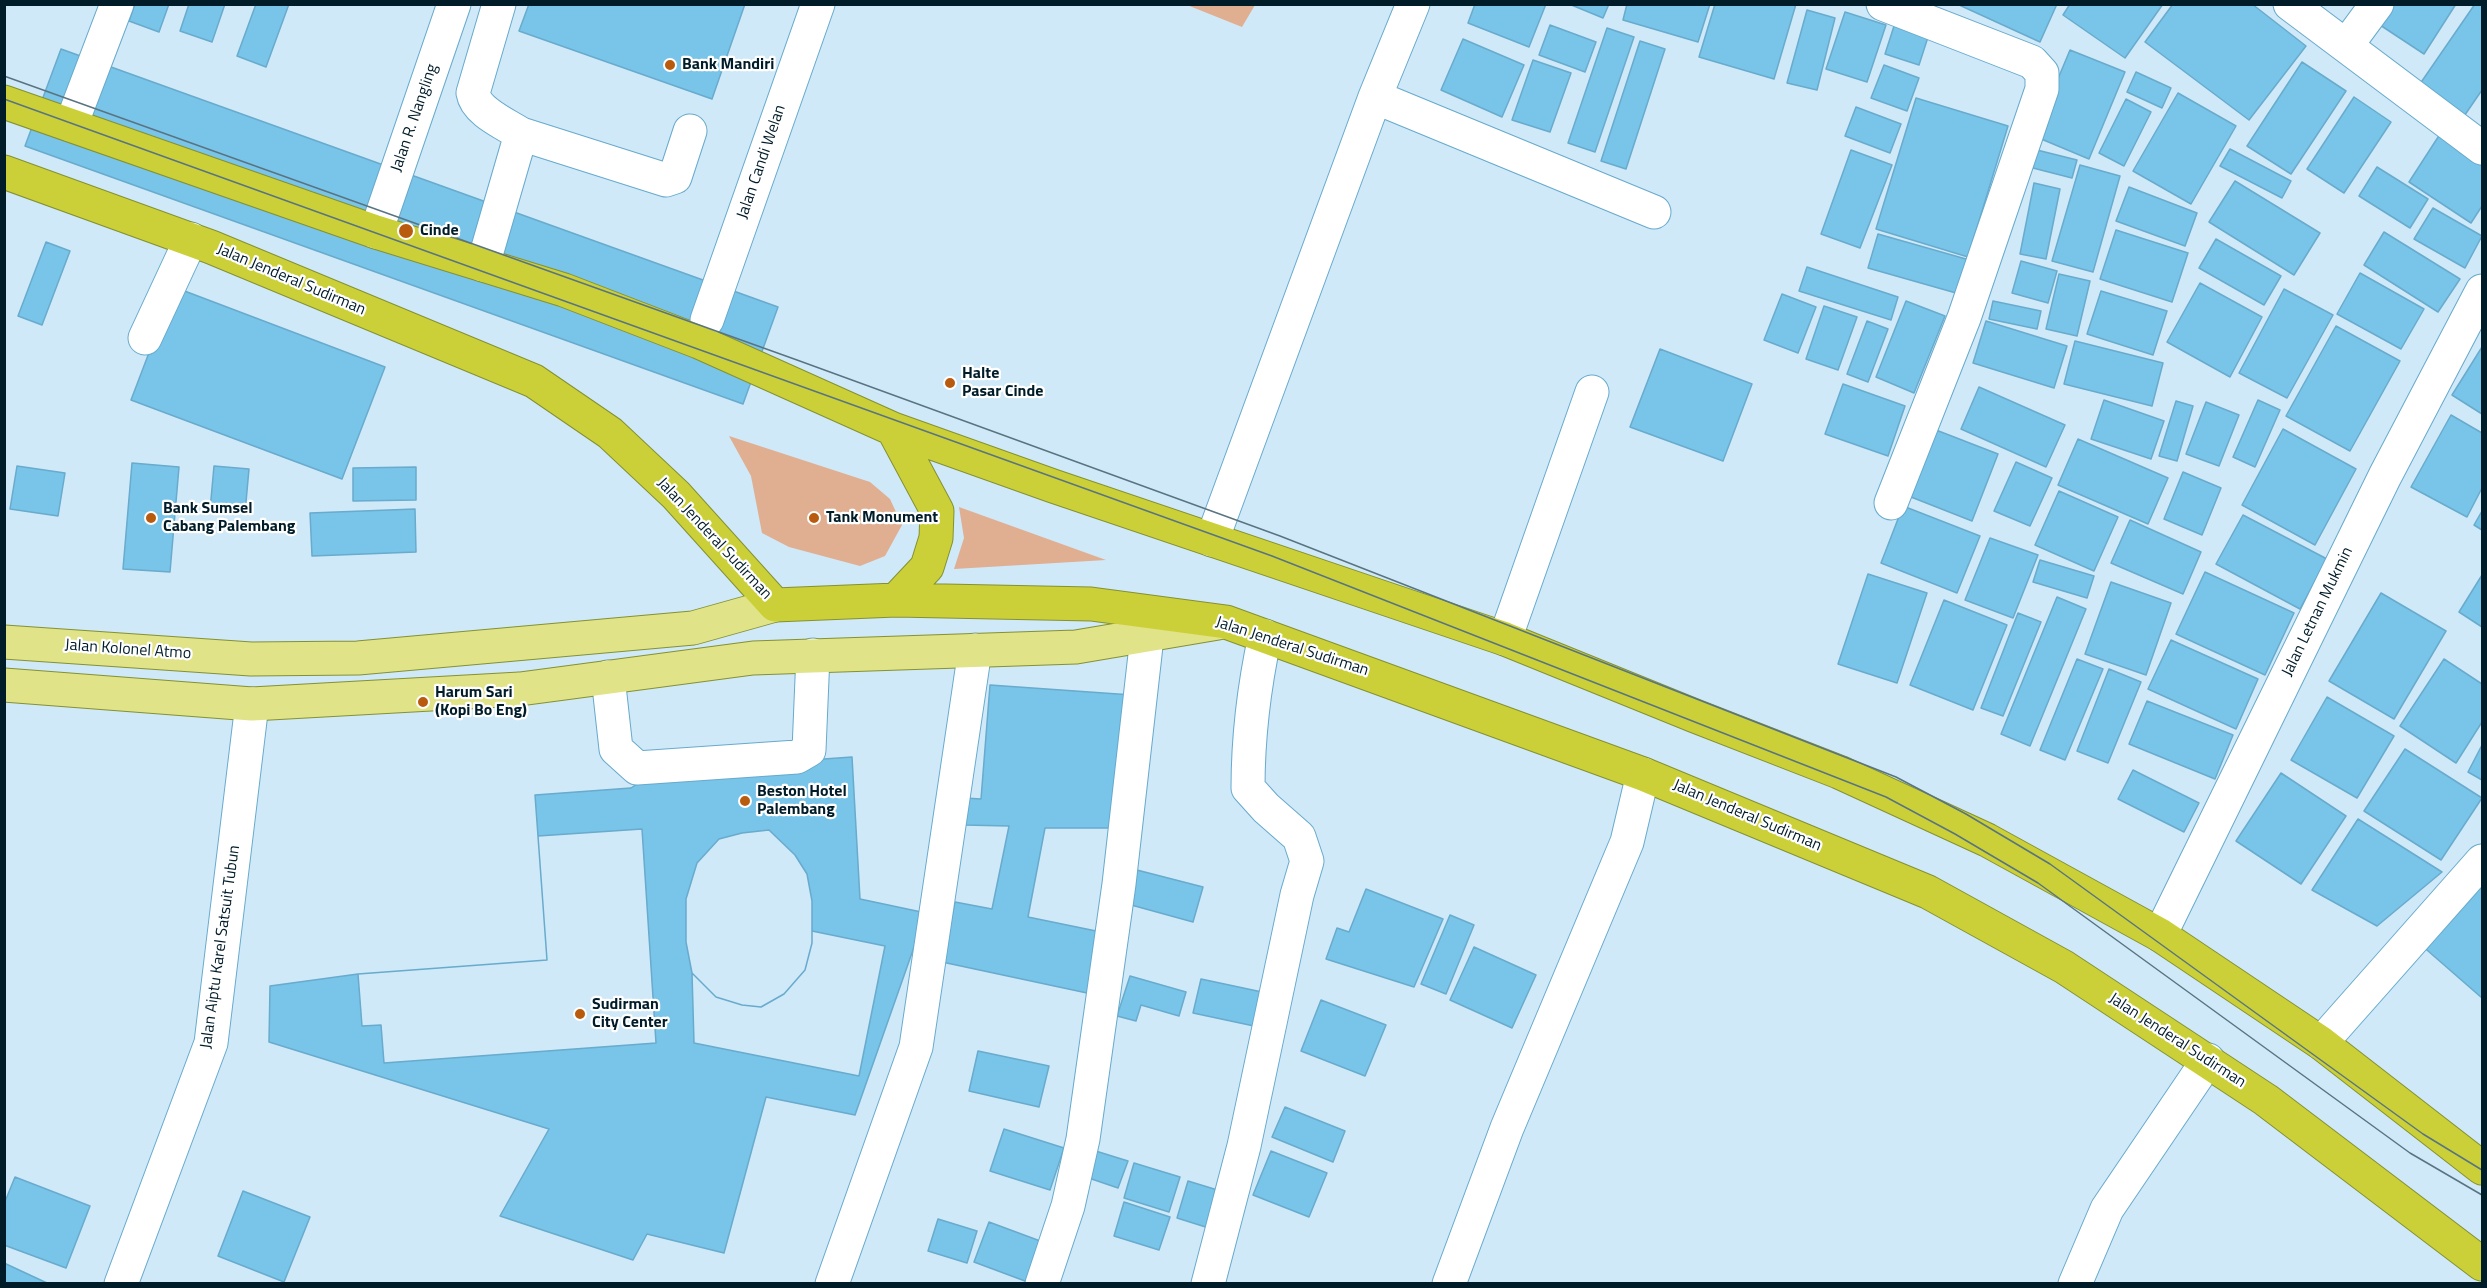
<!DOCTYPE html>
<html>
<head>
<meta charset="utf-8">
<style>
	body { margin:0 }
	#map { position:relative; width:2487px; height:1288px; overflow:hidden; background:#cfe9f8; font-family:"Titillium Web",sans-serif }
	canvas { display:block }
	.frame { position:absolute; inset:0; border:6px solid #011c29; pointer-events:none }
</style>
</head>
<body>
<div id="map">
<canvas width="2487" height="1288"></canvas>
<div class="frame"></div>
</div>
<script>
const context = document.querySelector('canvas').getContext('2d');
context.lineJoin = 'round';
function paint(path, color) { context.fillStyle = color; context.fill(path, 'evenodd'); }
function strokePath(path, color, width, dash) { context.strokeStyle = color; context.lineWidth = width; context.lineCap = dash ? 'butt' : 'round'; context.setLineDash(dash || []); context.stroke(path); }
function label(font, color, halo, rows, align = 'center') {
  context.font = font + ' "Titillium Web",sans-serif'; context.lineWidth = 4.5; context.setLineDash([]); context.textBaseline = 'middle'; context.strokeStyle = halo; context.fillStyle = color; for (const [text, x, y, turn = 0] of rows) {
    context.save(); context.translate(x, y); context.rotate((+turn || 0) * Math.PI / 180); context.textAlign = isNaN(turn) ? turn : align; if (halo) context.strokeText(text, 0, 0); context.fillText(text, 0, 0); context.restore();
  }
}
paint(new Path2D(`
	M1187,5H1255L1242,27Z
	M729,436L870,482L890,499L902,525L885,556L860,566L789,547L762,533L751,476Z
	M959,507L1106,560L954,569L964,538Z`), '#e0ae91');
const building = new Path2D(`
	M135,4H169L159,32L129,21Z
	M189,4H225L212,42L180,31Z
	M256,4H289L266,67L237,56Z
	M529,4H745L712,99L519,31Z
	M1475,4H1546L1529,47L1468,23Z
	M1569,4H1609L1603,18Z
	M1627,4H1710L1698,42L1623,20Z
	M1715,4H1796L1774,79L1699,57Z
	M1957,4H2057L2040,42Z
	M2070,4H2163L2125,58L2063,15Z
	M2173,4H2252L2306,46L2249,120L2145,42Z
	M2393,4H2456L2424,54L2380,25Z
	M2475,4H2482V90L2458,125L2413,94Z
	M1807,10L1835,18L1817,90L1787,83Z
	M1845,12L1886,25L1867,82L1826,69Z
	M1895,23L1929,34L1919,65L1885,54Z
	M1550,25L1596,42L1585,72L1539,55Z
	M1607,28L1634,37L1595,152L1568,143Z
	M1463,39L1524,65L1502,117L1441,90Z
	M1640,41L1665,49L1626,169L1601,161Z
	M61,49L778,307L743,404L25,146Z
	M2070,50L2125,72L2089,159L2034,136Z
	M1533,60L1571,73L1550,132L1512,120Z
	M2302,62L2346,91L2291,174L2247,146Z
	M1884,65L1919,78L1907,111L1871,98Z
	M2136,72L2171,88L2162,108L2127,92Z
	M2178,93L2236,126L2191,204L2133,171Z
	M2354,97L2391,122L2344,193L2307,169Z
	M1916,98L2008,126L1968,257L1876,229Z
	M2126,99L2151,112L2124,166L2099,153Z
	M1856,107L1901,124L1890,153L1845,136Z
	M2442,131L2482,157V206L2471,223L2409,182Z
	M2033,149L2077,160L2072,178L2029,167Z
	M2230,149L2291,181L2282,198L2220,166Z
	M1851,150L1892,165L1860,248L1821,234Z
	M2080,165L2120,176L2093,272L2052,261Z
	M2377,167L2428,199L2410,228L2359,196Z
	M2235,181L2320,233L2294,275L2209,222Z
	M2034,183L2060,189L2046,259L2020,254Z
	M2129,187L2197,213L2185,246L2116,221Z
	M2433,208L2482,236L2465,268L2414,239Z
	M2116,230L2188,253L2172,302L2100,279Z
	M2384,232L2460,279L2438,312L2364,265Z
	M1878,234L1973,261L1963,295L1868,268Z
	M2216,239L2281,276L2264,305L2199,268Z
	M46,242L70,251L42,325L18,316Z
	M2021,261L2057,271L2048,303L2012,293Z
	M1807,267L1898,297L1891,320L1799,291Z
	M2360,273L2424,309L2401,349L2337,314Z
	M2059,274L2090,281L2077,336L2046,329Z
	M2200,283L2262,317L2230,377L2167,342Z
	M174,287L385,367L342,479L131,400Z
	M2284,289L2333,315L2287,398L2239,373Z
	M2101,291L2167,311L2153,355L2087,334Z
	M1782,294L1816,307L1798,353L1764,340Z
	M1906,301L1945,316L1914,393L1876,377Z
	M1993,301L2041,311L2037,329L1989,319Z
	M1824,306L1857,317L1838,370L1806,359Z
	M1867,321L1888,329L1868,382L1847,374Z
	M1986,321L2067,346L2054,388L1973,363Z
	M2336,326L2400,361L2350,451L2286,416Z
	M2075,341L2163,363L2152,406L2064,384Z
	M2482,347V414L2452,395Z
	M1660,349L1752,384L1723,461L1630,427Z
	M1843,384L1905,406L1888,456L1825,434Z
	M1979,387L2065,425L2046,467L1961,429Z
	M2104,400L2164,421L2151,459L2091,439Z
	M2258,400L2280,410L2255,467L2233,457Z
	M2176,401L2193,406L2177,461L2159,456Z
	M2206,402L2239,415L2219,466L2186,454Z
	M2451,415L2482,433V488L2467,517L2411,487Z
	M2283,429L2356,469L2315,545L2242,505Z
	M1936,430L1998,454L1972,521L1911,497Z
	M2078,439L2168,478L2148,524L2058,485Z
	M2016,462L2052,478L2030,526L1994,511Z
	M132,463L179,467L170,572L123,569Z
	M17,466L65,473L58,516L10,509Z
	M214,466L249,469L245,513L210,510Z
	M416,467V500L353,501V468Z
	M2183,472L2221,488L2202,535L2164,519Z
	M2059,491L2118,517L2094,571L2035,545Z
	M1903,506L1980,536L1957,593L1881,563Z
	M415,509L416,552L312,556L310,513Z
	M2482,511V530L2474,525Z
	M2243,515L2327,559L2300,609L2216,564Z
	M2130,520L2201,552L2183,594L2111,563Z
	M1990,538L2038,555L2013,618L1965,600Z
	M2040,560L2094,576L2087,598L2033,582Z
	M2205,572L2294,613L2265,675L2176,634Z
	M1868,574L1927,593L1897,683L1838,664Z
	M2482,575V627L2459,612Z
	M2111,582L2171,603L2146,675L2085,654Z
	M2381,593L2446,631L2394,719L2329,681Z
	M2057,597L2086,609L2030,746L2001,734Z
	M1944,600L2007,625L1973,710L1910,685Z
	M2018,613L2041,622L2003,716L1981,708Z
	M2171,640L2258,679L2236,729L2148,689Z
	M2077,659L2103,669L2065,760L2040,750Z
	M2444,659L2482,684V722L2456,763L2400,726Z
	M2109,669L2141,682L2108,763L2077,751Z
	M990,685L1132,695L1122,828H1045L1028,917L1101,932L1087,993L942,962L955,902L992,909L1009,826L964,825L965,798L981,799Z
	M2327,697L2394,736L2357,798L2291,760Z
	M2147,701L2233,735L2215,779L2129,744Z
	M2482,745V780L2468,772Z
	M2405,749L2482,798L2441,860L2364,811Z
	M852,757L860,899L926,913L855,1115L766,1097L724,1253L647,1234L633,1260L500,1216L549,1129L269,1042L270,986L358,974L547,960L535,795L631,788L656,771Z
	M2133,770L2199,803L2184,832L2118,799Z
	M2281,773L2346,816L2301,884L2236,841Z
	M2358,819L2442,872L2377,926L2312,890Z
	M642,829L656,1043L384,1063L381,1025L362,1026L358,974L547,960L538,836Z
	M769,830L795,855L807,874L812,901V943L805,970L784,994L761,1007L742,1005L716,997L692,973L686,942V899L697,863L719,839L742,833Z
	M1133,869L1203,887L1193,922L1124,903Z
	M2482,872V998L2420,944Z
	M1366,889L1443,919L1414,987L1326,959L1337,928L1349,932Z
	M1450,915L1474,925L1446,994L1421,984Z
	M812,931L885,946L859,1076L694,1043L692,973L716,997L742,1005L761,1007L784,994L805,970L812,943Z
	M1474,947L1536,975L1512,1028L1450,1000Z
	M1130,976L1186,992L1179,1016L1141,1005L1136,1021L1117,1016Z
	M1201,979L1262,992L1254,1026L1193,1013Z
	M1321,1000L1386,1025L1365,1076L1301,1051Z
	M978,1051L1049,1066L1039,1107L969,1091Z
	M1285,1107L1345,1131L1333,1162L1272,1137Z
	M1004,1129L1064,1148L1050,1190L990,1171Z
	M1086,1148L1128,1161L1118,1188L1077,1174Z
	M1271,1151L1327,1173L1309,1217L1253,1195Z
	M1134,1163L1180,1177L1169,1212L1124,1198Z
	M15,1177L90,1206L66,1268L4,1245V1204Z
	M1188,1181L1224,1192L1212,1229L1177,1218Z
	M243,1191L310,1217L284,1282L218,1256Z
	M1124,1202L1170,1217L1159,1250L1114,1236Z
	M938,1219L977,1231L967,1263L928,1251Z
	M989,1222L1051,1245L1033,1284L974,1262Z
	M4,1263L47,1283V1284H4Z`);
paint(building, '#79c4e9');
strokePath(building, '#68abcd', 1.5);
const minor = new Path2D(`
	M1883,4L2032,62L2042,73V89L1964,318L1891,503
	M2290,4L2482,148
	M2346,46L2377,4
	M1375,97L1654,212
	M71,125L117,4
	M521,134L666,180L675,177L690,131
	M376,232L454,4
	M483,265L521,134C506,124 476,112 473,93L499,4
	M707,320L818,4
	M145,338L191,239
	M1212,540L1375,97L1413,4
	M1505,639L1592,392
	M608,677L616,749L637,768L797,757L809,750L813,655
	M2160,935L2385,476L2482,291
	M2321,1043L2482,861
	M121,1284L211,1043L252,704
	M832,1284L916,1047L975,650
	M1042,1284L1068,1206L1083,1139L1119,884L1147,637
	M1208,1284L1244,1146L1297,895L1307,861L1299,837L1266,808L1248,788C1248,736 1254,687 1265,636
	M1449,1284L1507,1128L1627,842L1643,774
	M2075,1284L2107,1209L2208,1060`);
const major = new Path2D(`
	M4,642L251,659L358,658L693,628L775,605
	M4,685L252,704L520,689L753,658L1076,647L1218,623`);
const highway = new Path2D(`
	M4,102L376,232L564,290L699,342L893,429L1053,486L1505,639L1695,716L1839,772L1987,840L2160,935L2321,1043L2482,1168
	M4,172L211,247L534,381L610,433L676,495L775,605L896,600L1091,604L1226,622L1643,774L1928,892L2064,967L2266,1100L2482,1264
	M893,429L937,511L936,538L927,567L896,600`);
strokePath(minor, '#67aacc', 35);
strokePath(major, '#849133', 35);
strokePath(highway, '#849133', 35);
strokePath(minor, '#fff', 33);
strokePath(major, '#e0e388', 33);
strokePath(highway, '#cbd038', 33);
strokePath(new Path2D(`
	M4,76L797,360L1280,536L1896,777L1966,814L2050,864L2423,1134L2482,1170
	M4,99L1272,556L1886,797L1955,834L2038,883L2410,1153L2482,1195`), '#597481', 1.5);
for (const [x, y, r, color] of [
	[670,65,6,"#b95b0e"],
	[406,231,8,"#b95b0e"],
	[950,383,6,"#b95b0e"],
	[151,518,6,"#b95b0e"],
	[814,518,6,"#b95b0e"],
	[423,702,6,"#b95b0e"],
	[745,801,6,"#b95b0e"],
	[580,1014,6,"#b95b0e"]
]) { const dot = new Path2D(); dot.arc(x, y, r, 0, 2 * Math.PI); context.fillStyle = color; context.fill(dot); strokePath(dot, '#fff', 2); }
label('bold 16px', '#011c29', '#fff', [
	["Bank Mandiri",682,65],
	["Cinde",420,231],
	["Halte",962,374],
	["Pasar Cinde",962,392],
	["Bank Sumsel",163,509],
	["Cabang Palembang",163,527],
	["Tank Monument",826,518],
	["Harum Sari",435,693],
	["(Kopi Bo Eng)",435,711],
	["Beston Hotel",757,792],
	["Palembang",757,810],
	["Sudirman",592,1005],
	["City Center",592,1023]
], 'left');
label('16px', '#011c29', '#fff', [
	["Jalan R. Nangling",415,118,-71],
	["Jalan Candi Welan",762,162,-71],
	["Jalan Jenderal Sudirman",291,280,23],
	["Jalan Jenderal Sudirman",714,539,47],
	["Jalan Letnan Mukmin",2318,612,-64],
	["Jalan Jenderal Sudirman",1292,647,18],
	["Jalan Kolonel Atmo",128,650,4],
	["Jalan Jenderal Sudirman",1747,816,23],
	["Jalan Aiptu Karel Satsuit Tubun",221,947,-82],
	["Jalan Jenderal Sudirman",2177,1041,33]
]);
</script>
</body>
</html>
